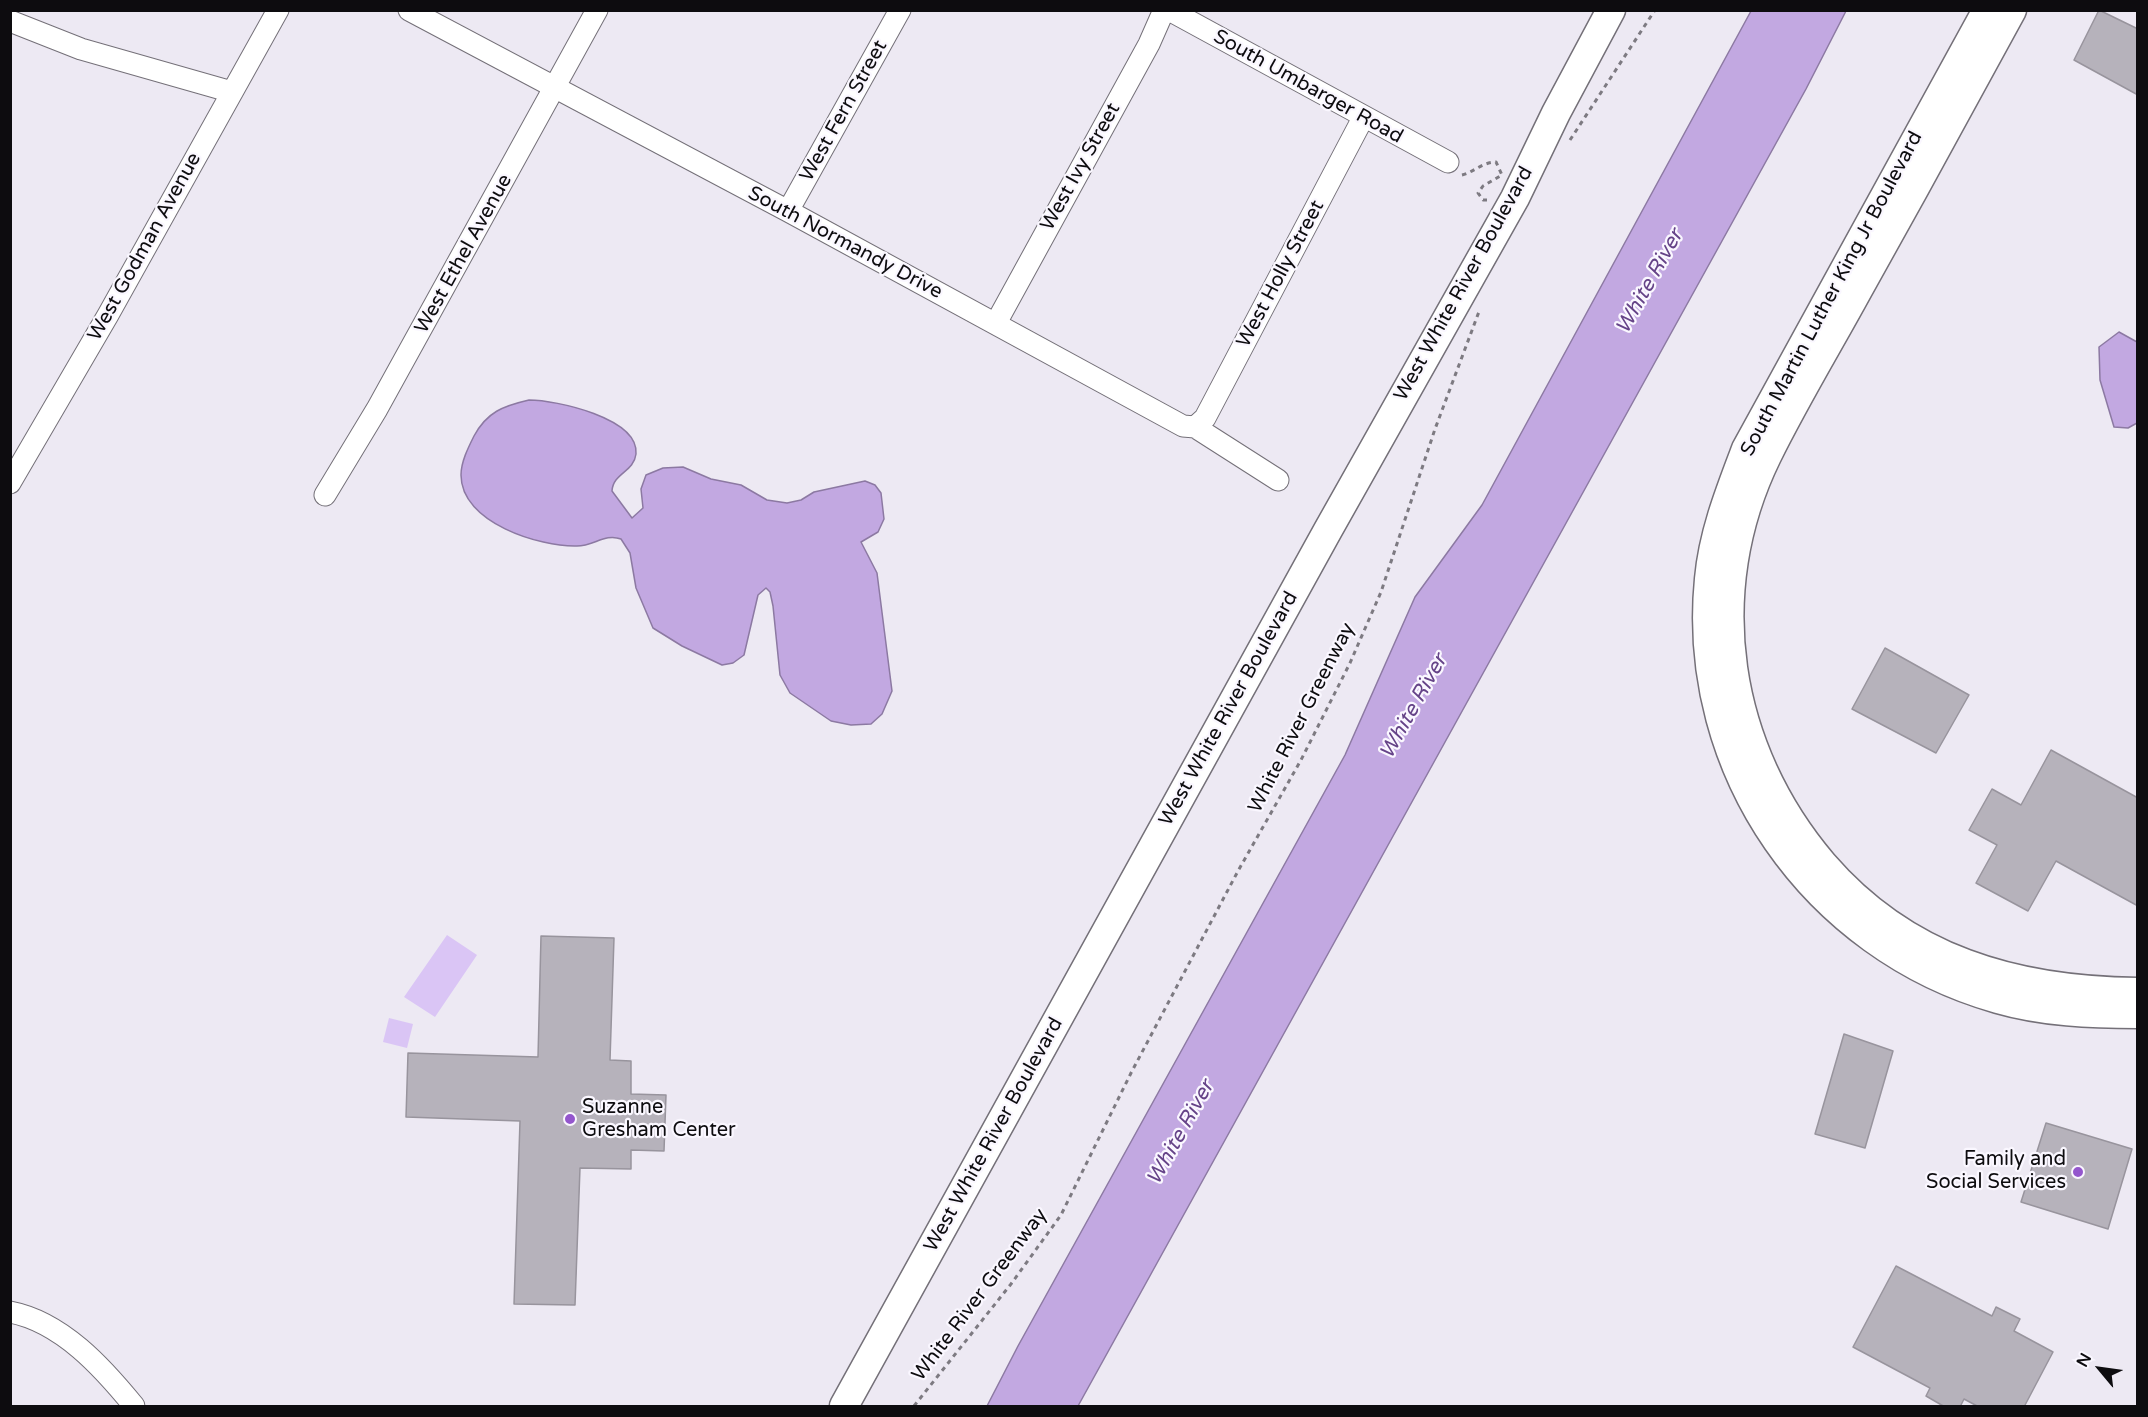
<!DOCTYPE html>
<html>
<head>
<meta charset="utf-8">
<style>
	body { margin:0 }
	#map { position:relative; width:2148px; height:1417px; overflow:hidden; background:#ede9f3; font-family:"Varela Round",sans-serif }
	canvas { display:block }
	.frame { position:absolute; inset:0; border:12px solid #0d0c0f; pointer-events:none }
	.north { position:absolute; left:2070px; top:1339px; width:60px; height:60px; -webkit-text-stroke:4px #faf7ff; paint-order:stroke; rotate:299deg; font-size:16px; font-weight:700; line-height:24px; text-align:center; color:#0d0c0f }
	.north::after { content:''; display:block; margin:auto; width:21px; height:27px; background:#0d0c0f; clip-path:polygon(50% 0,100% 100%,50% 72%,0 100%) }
</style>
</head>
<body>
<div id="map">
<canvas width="2148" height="1417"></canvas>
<div class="frame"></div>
<div class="north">N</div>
</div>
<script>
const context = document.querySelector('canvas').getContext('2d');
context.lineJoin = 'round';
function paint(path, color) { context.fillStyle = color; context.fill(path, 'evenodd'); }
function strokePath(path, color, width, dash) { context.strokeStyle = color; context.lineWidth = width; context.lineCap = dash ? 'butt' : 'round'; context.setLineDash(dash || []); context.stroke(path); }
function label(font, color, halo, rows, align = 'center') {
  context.font = font + ' "Varela Round",sans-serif'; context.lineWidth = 4.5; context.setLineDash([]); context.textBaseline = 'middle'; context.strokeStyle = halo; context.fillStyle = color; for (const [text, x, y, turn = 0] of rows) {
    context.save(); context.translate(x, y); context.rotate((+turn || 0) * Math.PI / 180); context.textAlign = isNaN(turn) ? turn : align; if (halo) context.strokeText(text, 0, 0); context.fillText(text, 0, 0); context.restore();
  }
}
paint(new Path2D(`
	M447,935L477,955L435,1017L404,997Z
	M389,1018L413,1024L407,1048L383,1042Z`), '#dac5f5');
const water = new Path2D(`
	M1751,11H1846L1806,89L1078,1406H987L1018,1346L1345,755L1415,597L1482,505Z
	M2119,332L2137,342V423L2128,428L2114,427L2100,380L2099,347Z
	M529,400C556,400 639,418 636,454C634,472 613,473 612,491L632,518L643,508L641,489L646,475L663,468L683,467L711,479L741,485L767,500L787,503L801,500L814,492L865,481L875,485L881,493L884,519L878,532L861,542L877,573L892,691L882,714L871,724L851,725L831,721L790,693L780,675L773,606L770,592L766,588L758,595L744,655L733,663L722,665L682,646L653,628L636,588L630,553L621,539C605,533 594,546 577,546C540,547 461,523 461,475C461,462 468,448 474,436C487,412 503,406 529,400Z`);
paint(water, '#c2a8e1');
strokePath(water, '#8c79a2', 1.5);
const building = new Path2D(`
	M2099,10L2138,29V95L2074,60Z
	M1885,648L1969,695L1936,753L1852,709Z
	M2051,750L2138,798V906L2056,861L2028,911L1976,883L1997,845L1969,830L1992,789L2021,805Z
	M541,936L614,938L610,1060L631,1061V1094L666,1095L664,1151L631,1150V1169L580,1168L575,1305L514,1304L520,1121L406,1117L408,1053L538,1057Z
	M1844,1034L1893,1051L1865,1148L1815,1134Z
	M2046,1123L2132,1149L2108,1229L2021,1202Z
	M1896,1266L1992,1316L1996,1307L2020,1319L2014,1331L2053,1352L2024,1407H1979L1964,1399L1960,1407H1945L1926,1396L1930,1388L1853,1347Z`);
paint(building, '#b6b2bb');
strokePath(building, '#98949d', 1.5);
const street = new Path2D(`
	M409,10L788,211L1183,426L1195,427L1278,480
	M1169,10L1448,162
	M10,21L81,49L232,92
	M788,211L900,10
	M996,323L1149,44L1164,10
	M1195,427L1205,418L1363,118
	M10,483L108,315L278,10
	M325,495L377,409L597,10
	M10,1312C62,1322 103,1368 134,1406`);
const secondary = new Path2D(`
	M1987,10L1746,449C1730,491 1713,534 1709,579C1690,770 1814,947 1998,999C2043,1012 2091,1014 2138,1014
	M2012,10C1961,104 1910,197 1858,290C1828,345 1795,399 1767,456C1700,593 1725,749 1823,864C1906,960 2015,991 2138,992
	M844,1406L1328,530L1515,198L1556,113L1611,10`);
strokePath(street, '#747078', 23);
strokePath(secondary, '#747078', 31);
strokePath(new Path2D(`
	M1570,140L1655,10
	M1462,175C1474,172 1483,162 1496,162L1502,175L1483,186L1478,193L1483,200H1487
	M914,1406L1011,1284L1061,1215L1131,1073L1238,871L1301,760L1350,663L1381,592L1435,429L1480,309`), '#7d7a81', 3, [4.5, 4.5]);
strokePath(street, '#fff', 21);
strokePath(secondary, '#fff', 28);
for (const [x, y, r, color] of [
	[570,1119,6,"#9456cd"],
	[2078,1172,6,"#9456cd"]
]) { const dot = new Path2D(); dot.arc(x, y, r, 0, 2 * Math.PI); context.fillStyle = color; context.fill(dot); strokePath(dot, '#faf7ff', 2); }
label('20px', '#0d0c0f', '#faf7ff', [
	["South Umbarger Road",1308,87,29],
	["West Fern Street",844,111,-61],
	["West Ivy Street",1081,167,-61],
	["South Normandy Drive",845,243,28],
	["West Godman Avenue",145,247,-61],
	["West Ethel Avenue",464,254,-61],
	["West Holly Street",1281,274,-62],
	["West White River Boulevard",1464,284,-61],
	["South Martin Luther King Jr Boulevard",1832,294,-62],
	["West White River Boulevard",1229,709,-61],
	["White River Greenway",1302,718,-63],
	["West White River Boulevard",994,1135,-61],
	["White River Greenway",980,1295,-53]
]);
label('20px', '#0d0c0f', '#faf7ff', [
	["Suzanne",582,1108],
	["Gresham Center",582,1131],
	["Family and",2066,1160,"right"],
	["Social Services",2066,1183,"right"]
], 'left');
label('italic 21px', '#654388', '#faf7ff', [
	["White River",1650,282,-61],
	["White River",1414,707,-61],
	["White River",1181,1133,-61]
]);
</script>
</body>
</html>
